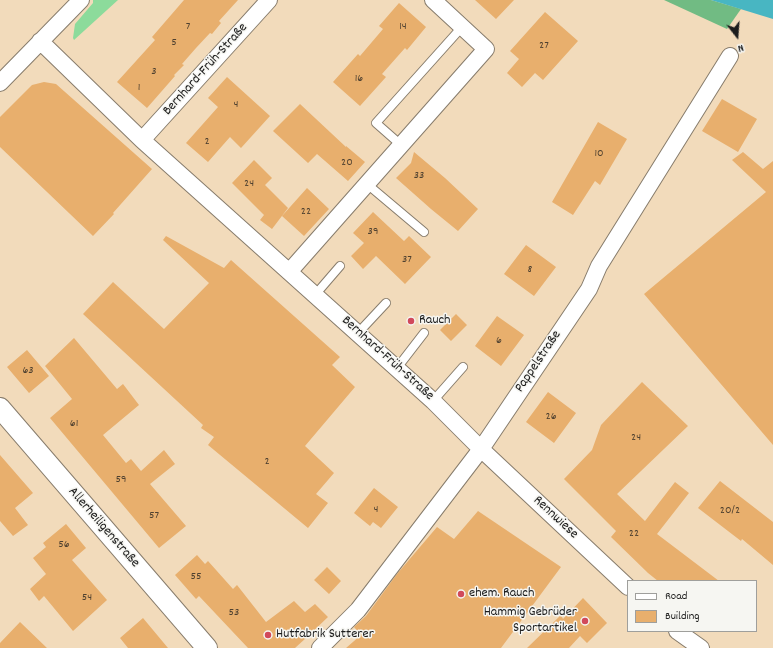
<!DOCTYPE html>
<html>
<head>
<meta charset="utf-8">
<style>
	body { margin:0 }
	#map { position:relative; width:773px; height:648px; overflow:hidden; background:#f2dbbb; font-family:Dekko,sans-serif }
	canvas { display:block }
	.legend { position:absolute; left:627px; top:580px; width:130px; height:52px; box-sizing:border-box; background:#f6f6f2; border:1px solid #9f9f9c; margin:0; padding:5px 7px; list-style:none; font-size:12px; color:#1c1c1c }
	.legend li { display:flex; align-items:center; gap:8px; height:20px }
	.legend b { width:20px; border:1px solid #9f9f9c }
	.north { position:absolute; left:717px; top:16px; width:40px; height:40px; -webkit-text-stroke:3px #f6f6f2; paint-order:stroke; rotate:163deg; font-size:11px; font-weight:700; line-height:16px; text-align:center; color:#1c1c1c }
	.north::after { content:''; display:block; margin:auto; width:14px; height:18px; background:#1c1c1c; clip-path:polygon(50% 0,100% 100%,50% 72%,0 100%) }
</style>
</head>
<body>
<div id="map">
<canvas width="773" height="648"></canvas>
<ul class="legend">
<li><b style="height:5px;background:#fff"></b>Road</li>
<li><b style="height:11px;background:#e8af6d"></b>Building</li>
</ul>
<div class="north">N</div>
</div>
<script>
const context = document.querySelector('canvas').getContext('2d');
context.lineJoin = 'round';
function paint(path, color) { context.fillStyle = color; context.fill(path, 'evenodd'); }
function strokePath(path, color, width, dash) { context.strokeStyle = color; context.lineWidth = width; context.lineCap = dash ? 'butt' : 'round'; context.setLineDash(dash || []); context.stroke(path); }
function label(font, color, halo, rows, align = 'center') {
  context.font = font + ' Dekko,sans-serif'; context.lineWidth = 3; context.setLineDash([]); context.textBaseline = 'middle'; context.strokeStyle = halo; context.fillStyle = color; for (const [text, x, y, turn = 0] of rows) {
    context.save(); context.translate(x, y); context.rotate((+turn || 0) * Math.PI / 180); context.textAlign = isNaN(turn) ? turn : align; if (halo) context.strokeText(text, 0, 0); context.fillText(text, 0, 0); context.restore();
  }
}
paint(new Path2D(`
	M93,0H118L74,40L73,38L75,24L93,3Z`), '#8cdb9b');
paint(new Path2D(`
	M664,0H711L741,9L727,29Z`), '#71bb83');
paint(new Path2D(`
	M711,0H773V19Z`), '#48b6c2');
paint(new Path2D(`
	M184,0H238L219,21L221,23L212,34L210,33L196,48L182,64L184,65L174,75L175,76L147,108L117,82L155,40L152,37Z
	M475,0H514L496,19Z
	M399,3L426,27L407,50L405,48L382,74L386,77L360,106L333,82L358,54L360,56L383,29L379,26Z
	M545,12L578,41L543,80L535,73L522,87L507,73L519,59L510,51Z
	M227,77L270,116L241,148L230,137L208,162L186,143L218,107L208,98Z
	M44,82L56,84L152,169L113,213L114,214L93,236L0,147V117L32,85Z
	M722,99L757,119L738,152L702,131Z
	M300,104L346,147V146L365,162L348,181L317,154L308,163L273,131Z
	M598,122L627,139L600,185L595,181L573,215L552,202Z
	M414,152L445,178L478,209L458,231L431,209L396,178L411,163Z
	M743,152L763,169L773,161V445L644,294L766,192L732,160Z
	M254,160L272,178L265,185L288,208L272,229L260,220L264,215L232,183Z
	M307,188L329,209L304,236L282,216Z
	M373,212L404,241L409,236L431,257L405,284L376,256L363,269L351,256L364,243L353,233Z
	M166,236L224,268L231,260L340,357L332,365L355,387L305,446L334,473L316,494L328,503L308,528L208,445L214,437L201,428L203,425L83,314L113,282L164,329L209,283L163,240Z
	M526,245L556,267L534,296L504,274Z
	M456,314L467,325L451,341L440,330Z
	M497,316L524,335L501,366L475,346Z
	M74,338L117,389L123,384L139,405L103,435L126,463L131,459L141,471L164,450L175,464L150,484L186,526L159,548L50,418L72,399L45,366Z
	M27,350L49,376L29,393L7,367Z
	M642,382L688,426L617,494L645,521L675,482L689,493L657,534L719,581H658L648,573L611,537L616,531L564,479L592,450L601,425Z
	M548,392L576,413L554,443L526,422Z
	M0,455L33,493L15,508L28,525L13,536L0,521Z
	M720,481L773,522V565L742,539L741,541L698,508Z
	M374,488L398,507L381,528L373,522L370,526L354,513Z
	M478,511L561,567L501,648H346L361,635L354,627L366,616L397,574L437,527L454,539Z
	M66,524L86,548L72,560L107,600L73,631L44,596L39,601L30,589L46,574L33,558L46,547L43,543Z
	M197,555L205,564L208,561L233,589L237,585L266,622L294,601L305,612L315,604L328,617L306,638L295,648H248L199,596L196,599L175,575Z
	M327,567L341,581L329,594L314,580Z
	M583,598L607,623L587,643L580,636L569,648H527L561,615L563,619Z
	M143,618L168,648H128L120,638Z
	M20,622L47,648H0V643Z`), '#e8af6d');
const service = new Path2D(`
	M401,145L376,123L462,27
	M367,184L424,232
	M315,295L340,266
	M358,333L386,303
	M397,368L424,333
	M433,401L463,367`);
const minor = new Path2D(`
	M40,41L142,140L433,401L481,449L628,587
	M0,83L81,0
	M142,140L269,0
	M289,272L486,49L433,0
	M677,631L701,648
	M320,648L358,610L481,449L589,289L599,266L730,56`);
const tertiary = new Path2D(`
	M0,408L207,648`);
strokePath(service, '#877c6c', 10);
strokePath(minor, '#877c6c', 18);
strokePath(tertiary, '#877c6c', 22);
strokePath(service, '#fff', 8);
strokePath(minor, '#fff', 16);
strokePath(tertiary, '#fff', 20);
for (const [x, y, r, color] of [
	[411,321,4,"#d1495b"],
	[461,594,4,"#d1495b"],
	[585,621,4,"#d1495b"],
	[268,635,4,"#d1495b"]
]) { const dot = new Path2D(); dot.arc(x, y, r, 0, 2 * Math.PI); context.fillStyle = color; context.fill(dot); strokePath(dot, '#f6f6f2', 1.5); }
label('12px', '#4f4130', null, [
	["7",188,27],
	["14",403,27],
	["5",174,43],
	["27",544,46],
	["3",154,72],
	["16",359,79],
	["1",139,88],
	["4",236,105],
	["2",207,142],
	["10",599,154],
	["20",347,163],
	["33",419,176],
	["24",249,184],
	["22",306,212],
	["39",373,232],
	["37",407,260],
	["8",530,270],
	["6",499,341],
	["63",28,371],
	["26",551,417],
	["61",74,424],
	["24",636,438],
	["2",267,462],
	["59",121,480],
	["4",376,510],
	["20/2",730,511],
	["57",154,516],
	["22",634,534],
	["56",64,545],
	["55",196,577],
	["54",87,598],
	["53",234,613]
]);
label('14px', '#1c1c1c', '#f6f6f2', [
	["Bernhard-Früh-Straße",206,70,-48],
	["Bernhard-Früh-Straße",387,359,42],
	["Pappelstraße",539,362,-56],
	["Rennwiese",555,518,43],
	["Allerheiligenstraße",103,528,49]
]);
label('14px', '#1c1c1c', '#f6f6f2', [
	["Rauch",419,321],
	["ehem. Rauch",469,594],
	["Hammig Gebrüder",577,613,"right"],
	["Sportartikel",577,629,"right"],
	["Hutfabrik Sutterer",276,635]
], 'left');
</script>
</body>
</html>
